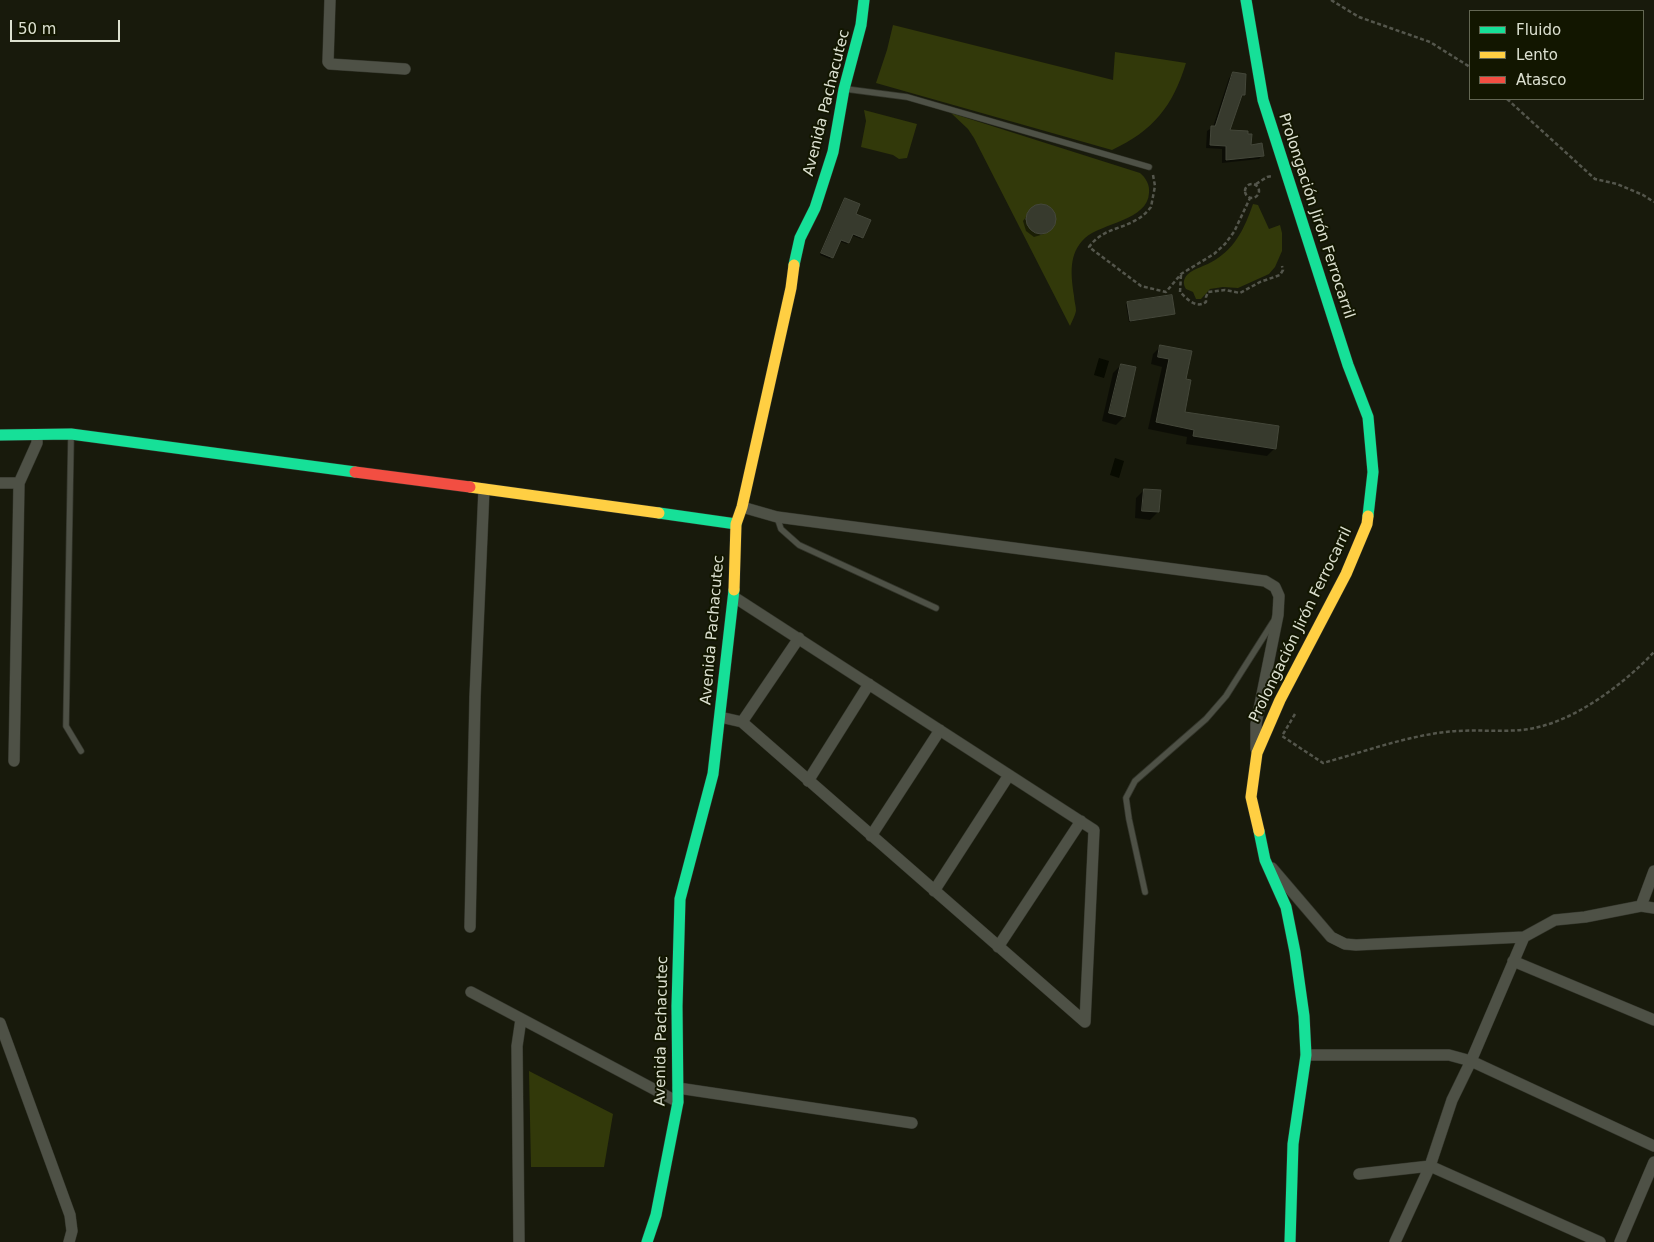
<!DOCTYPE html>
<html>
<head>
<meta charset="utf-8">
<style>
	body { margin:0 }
	#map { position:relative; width:1654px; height:1242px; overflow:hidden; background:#181a0c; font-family:"DejaVu Sans",sans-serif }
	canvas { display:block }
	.legend { position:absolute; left:1469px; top:10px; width:175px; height:90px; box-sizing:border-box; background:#121600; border:1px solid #636753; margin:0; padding:6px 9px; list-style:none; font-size:15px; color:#dce0d0 }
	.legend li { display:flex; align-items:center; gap:10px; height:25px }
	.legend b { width:25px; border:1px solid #636753 }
	.scale { position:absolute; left:10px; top:20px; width:110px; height:22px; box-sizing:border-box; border:2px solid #dce0d0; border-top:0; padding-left:6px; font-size:15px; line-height:18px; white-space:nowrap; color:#dce0d0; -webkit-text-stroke:4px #121600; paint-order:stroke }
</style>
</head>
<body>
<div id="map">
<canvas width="1654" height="1242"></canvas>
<ul class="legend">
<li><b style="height:6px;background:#16e098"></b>Fluido</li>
<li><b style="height:6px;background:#ffcf43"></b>Lento</li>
<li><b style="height:6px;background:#f24e42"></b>Atasco</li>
</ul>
<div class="scale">50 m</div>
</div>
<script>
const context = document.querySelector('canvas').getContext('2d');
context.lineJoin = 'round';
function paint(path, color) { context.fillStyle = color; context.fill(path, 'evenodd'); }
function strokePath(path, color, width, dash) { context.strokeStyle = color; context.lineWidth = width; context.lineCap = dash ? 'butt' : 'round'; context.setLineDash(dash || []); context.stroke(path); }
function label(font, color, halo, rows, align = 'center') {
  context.font = font + ' "DejaVu Sans",sans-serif'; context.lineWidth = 4; context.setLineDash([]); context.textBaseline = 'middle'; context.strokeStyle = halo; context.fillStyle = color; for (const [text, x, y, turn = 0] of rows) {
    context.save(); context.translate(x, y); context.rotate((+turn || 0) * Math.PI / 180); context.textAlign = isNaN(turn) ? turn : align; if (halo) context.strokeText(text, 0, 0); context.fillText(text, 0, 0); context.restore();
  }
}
paint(new Path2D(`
	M893,25L1113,80L1115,52L1186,63C1173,106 1153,131 1112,150L876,83L887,50Z
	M864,110L917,124L907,158L899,159L893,155L861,147L866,121Z
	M951,113L1140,173C1146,178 1150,185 1149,193C1148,220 1102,223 1085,238C1068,254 1071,275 1074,296C1074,300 1076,306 1076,311C1075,316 1072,321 1070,326L974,138L968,129Z
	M1253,204L1258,205L1269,229L1280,225L1282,233V251L1275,267L1269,274L1238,288L1223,287L1210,289L1201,299H1196L1193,292L1186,289C1183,284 1183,280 1187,275C1194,268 1206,266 1215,260C1236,247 1245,227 1253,204Z
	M529,1071L613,1114L604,1167H531Z`), '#32390a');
paint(new Path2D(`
	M1099,358L1109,361L1104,378L1094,375Z
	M1115,458L1124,461L1119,478L1110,475Z`), '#080b01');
paint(new Path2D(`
	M1233,74L1244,94L1240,98L1228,131L1263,155L1259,159L1222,163V149L1206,148L1207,131L1213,127L1229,78Z
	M845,199L855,214L862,237L861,239L851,235L847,244L839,241L830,259L820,255Z
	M1044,206L1052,211L1054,221L1053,226L1044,234L1034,237L1026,231L1023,221L1033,208Z
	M1127,303L1174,314L1129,322L1126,305Z
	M1161,346L1185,380L1183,413L1275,448L1267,456L1186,444L1187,437L1148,429L1162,367L1151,364L1153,354Z
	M1121,365L1124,417L1116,425L1102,421L1113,373Z
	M1144,490L1158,512L1150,520L1135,518L1136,498Z`), '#0007');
const building = new Path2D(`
	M1233,72L1246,74L1245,95H1242L1230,130L1248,131V134H1252L1251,145L1262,143L1264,156L1226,160V146L1210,145L1211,126H1215Z
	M845,198L860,204L856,214L871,220L863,238L853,234L849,243L841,240L833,258L821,253Z
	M1026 219a15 15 0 1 1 30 0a15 15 0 1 1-30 0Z
	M1172,295L1175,314L1130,321L1127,302Z
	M1160,345L1192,351L1186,379L1191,380L1185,412L1279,426L1276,449L1193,436L1194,430L1156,422L1169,359L1158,357Z
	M1121,364L1136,367L1125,417L1109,413Z
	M1144,489L1161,490L1159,512L1142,511Z`);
paint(building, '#373a2d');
strokePath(building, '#44473a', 1);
const lane = new Path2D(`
	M846,89L907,97L1149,167
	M71,437L66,726L81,751
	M777,517L781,529L799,545L936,608
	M1145,892L1129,819L1126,798L1135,781L1206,719L1226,696L1273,622`);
const street = new Path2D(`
	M330,0L328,62L330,64L405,69
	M0,483H19L14,761
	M19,483L37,443V435
	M742,507L777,517L1265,581L1275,587L1279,596L1278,615L1256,724V749
	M734,597L1094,830L1085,1022
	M720,717L742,722L1085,1022
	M742,722L799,638
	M808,781L869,684
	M871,836L940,730
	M1272,868L1331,937L1345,944L1356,945L1524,937L1555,920L1585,917L1641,906L1654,908
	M934,891L1009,775
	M1641,906L1654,871
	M470,927L475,697L484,489
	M998,947L1081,821
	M1513,961L1654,1020
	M471,992L678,1102
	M0,1023L70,1215L72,1231L69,1242
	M1306,1055H1449L1471,1061L1654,1146
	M678,1088L912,1123
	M1359,1174L1430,1166L1600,1242
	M519,1242L517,1046L521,1019
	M1395,1242L1430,1166L1452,1100L1471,1061L1524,937
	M1620,1242L1654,1162`);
const fast = new Path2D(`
	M1246,0L1263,100L1348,365L1368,417L1373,472L1368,516
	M794,265L800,238L815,208L833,152L844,89L861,25L864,0
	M0,435L71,434L355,472
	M659,513L736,524
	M1259,831L1265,860L1286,907L1295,952L1304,1016L1306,1055L1293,1144L1290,1242
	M647,1242L656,1215L678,1102L677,1006L680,899L713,774L734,590`);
const slow = new Path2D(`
	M470,487L659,513
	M734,590L736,524L742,507L791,288L794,265
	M1259,831L1251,797L1257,753L1280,700L1346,574L1367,524L1368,516`);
const jam = new Path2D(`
	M355,472L470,487`);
strokePath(lane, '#33352b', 7);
strokePath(street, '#33352b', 12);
strokePath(fast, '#33352b', 12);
strokePath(slow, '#33352b', 12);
strokePath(jam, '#33352b', 12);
strokePath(new Path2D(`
	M1331,0L1359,17L1430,42L1470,67
	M1507,99L1595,179L1617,184L1643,195L1654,202
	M1153,175L1155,186L1151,207C1147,212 1142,217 1136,220C1119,230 1102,229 1089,247L1141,286L1166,292L1181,274L1214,254L1225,244L1234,232L1250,198
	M1245 191a7 7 0 1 1 14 0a7 7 0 1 1-14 0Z
	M1256,184L1267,177L1273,176
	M1181,275L1180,292C1187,299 1196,309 1206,302V297L1208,292L1225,290L1240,293L1260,282L1280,275L1283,270L1282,266
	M1295,714L1282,736L1323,763C1363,752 1404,737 1445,732C1470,729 1496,732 1521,730C1569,726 1622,686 1654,652`), '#54564c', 2.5, [4, 2.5]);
strokePath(lane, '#4e5146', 5.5);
strokePath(street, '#4e5146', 11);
strokePath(fast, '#16e098', 11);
strokePath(slow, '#ffcf43', 11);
strokePath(jam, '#f24e42', 11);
label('15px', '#dce0d0', '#121600', [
	["Avenida Pachacutec",827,103,-76],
	["Prolongación Jirón Ferrocarril",1316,216,72],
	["Prolongación Jirón Ferrocarril",1301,625,-64],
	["Avenida Pachacutec",713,630,-85],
	["Avenida Pachacutec",662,1031,-89]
]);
</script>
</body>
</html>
